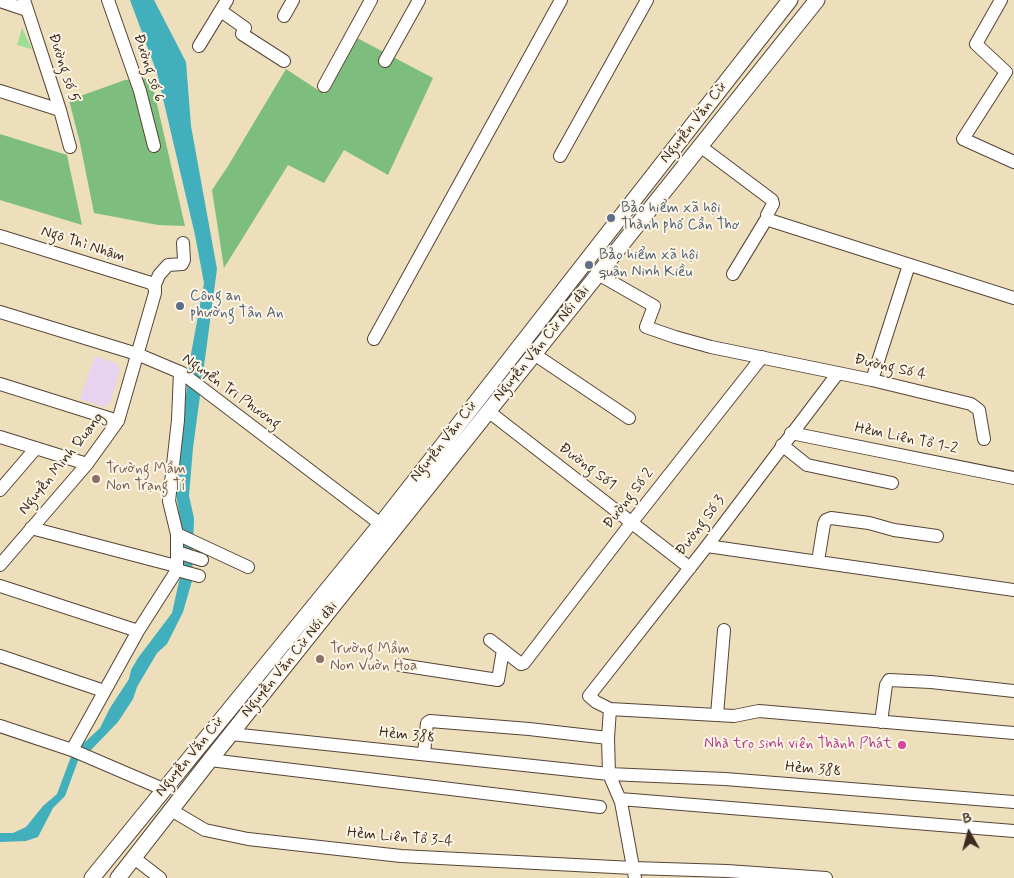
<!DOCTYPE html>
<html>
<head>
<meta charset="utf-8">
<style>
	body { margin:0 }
	#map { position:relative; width:1014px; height:878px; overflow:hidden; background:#eddfbc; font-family:Mynerve,sans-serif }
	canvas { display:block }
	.north { position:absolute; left:944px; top:808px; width:50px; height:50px; -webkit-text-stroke:4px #fcf5e5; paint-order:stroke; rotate:353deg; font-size:14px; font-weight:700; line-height:20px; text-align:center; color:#3b2a1e }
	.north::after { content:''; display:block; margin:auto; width:18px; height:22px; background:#3b2a1e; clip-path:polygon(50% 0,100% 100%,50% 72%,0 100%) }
</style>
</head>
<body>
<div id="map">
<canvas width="1014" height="878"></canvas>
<div class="north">B</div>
</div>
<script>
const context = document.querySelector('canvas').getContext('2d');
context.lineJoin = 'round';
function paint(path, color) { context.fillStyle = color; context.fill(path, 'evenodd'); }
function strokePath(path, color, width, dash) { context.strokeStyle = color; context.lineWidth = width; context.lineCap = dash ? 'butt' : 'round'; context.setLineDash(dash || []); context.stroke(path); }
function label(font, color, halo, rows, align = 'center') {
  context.font = font + ' Mynerve,sans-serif'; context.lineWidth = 4; context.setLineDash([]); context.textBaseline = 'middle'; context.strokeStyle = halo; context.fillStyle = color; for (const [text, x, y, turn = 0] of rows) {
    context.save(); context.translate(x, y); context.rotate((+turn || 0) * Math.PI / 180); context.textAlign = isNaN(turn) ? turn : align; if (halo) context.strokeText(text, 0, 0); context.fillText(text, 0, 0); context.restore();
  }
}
paint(new Path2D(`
	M95,356L116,363L120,369L110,403L104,407L80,399Z`), '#e7d2ef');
paint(new Path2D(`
	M22,28L32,49L17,45Z`), '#9cde95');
paint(new Path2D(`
	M357,38L433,78L388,175L344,150L324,183L288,165L224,268L212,190L228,166L286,69L324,94Z
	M151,78L185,226L158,225L94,213L80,143L69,100L125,80Z
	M0,134L67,155L82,225L0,200Z`), '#7dbd7e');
paint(new Path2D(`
	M130,0H154L186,62L191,126L217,269L193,448L189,496L194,518L192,581L183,612L167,644L157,653L137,687L133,699L118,722L90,751L79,758L65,796L53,808L38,837L26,841L0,842V833H13L26,827L43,806L57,794L72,754L100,728L110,708L129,679L131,670L138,658L172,613L184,559L183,542L176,492V478L191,354L204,283L195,235L157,73Z`), '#41b0bc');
const minor = new Path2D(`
	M24,0L60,110L70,147
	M108,0L140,91L154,146
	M1001,0L976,44L1006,72L963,139L1014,162
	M0,1L27,10
	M221,11L245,28L242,34L284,61
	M284,16L293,0
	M199,46L227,0
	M385,61L419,0
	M324,86L371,0
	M0,91L60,110
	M700,146L772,200L773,204L767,215L769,220L1014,298
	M560,156L647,0
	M0,236L151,283L155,288V293L118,421L87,464L0,565
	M598,274L654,306L646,327L675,337L711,347L872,380L971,404L979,410L984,439
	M733,274L767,218
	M154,287L159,275L168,265L182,264L184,260L183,243
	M0,312L137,354L182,373L387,529
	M374,339L561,0
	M534,354L629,418
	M838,373L707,546L589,696L596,702L610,709L734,716L759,711L1014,733
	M872,380L909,265
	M0,384L118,421
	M488,411L690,568
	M791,433L1014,478
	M0,437L87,464
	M782,445L807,465L892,483
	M0,490L36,448
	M31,528L176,566
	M177,534L169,501L178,420L180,372
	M707,546L1014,590
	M177,552L202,560
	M818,561L824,524L826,520L831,518L869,523L894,530L937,536
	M177,570L199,576
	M0,586L138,631
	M490,640L503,650
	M0,656L104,691
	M400,665L498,680L503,650L521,664L524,663L632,522L762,357
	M610,709L608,738L609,774L621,802L635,878
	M717,715L724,630
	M881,722L886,685L889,680L931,682L1014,691
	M0,726L72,750L163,789
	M231,734L609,774L725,779L1014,802
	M72,750L138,631L177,570V534L248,567
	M424,754L427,723L430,721L529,729L608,738
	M210,760L600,807
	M620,799L1014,831
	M171,810L205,830L248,839L401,856L633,868L727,871L826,878
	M134,858L160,878`);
const major = new Path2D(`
	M92,878L384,520L790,0
	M118,878L210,760L817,0`);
strokePath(minor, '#564536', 14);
strokePath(major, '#564536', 17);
strokePath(minor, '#fff', 12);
strokePath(major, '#fff', 15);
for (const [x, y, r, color] of [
	[611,218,5,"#5c6f8a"],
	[589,265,5,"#5c6f8a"],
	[180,306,5,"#5c6f8a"],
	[96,479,5,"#8d6e63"],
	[320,659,5,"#8d6e63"],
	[902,745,5,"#d1479c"]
]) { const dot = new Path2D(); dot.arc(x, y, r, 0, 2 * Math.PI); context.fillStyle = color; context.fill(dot); strokePath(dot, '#fcf5e5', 2); }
label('15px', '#3b2a1e', '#fcf5e5', [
	["Đường số 5",63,68,72],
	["Đường số 6",148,68,72],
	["Nguyễn Văn Cừ",694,123,-52],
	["Ngô Thì Nhậm",83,245,18],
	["Nguyễn Văn Cừ Nối dài",542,344,-51],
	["Đường Số 4",890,368,13],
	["Nguyển Tri Phương",231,392,36],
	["Hẻm Liên Tổ 1-2",906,439,12],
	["Nguyễn Văn Cừ",444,442,-52],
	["Nguyễn Minh Quang",62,464,-51],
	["Đường Số1",587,467,37],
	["Đường Số 2",629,499,-52],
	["Đường Số 3",701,526,-53],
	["Nguyễn Văn Cừ Nối dài",290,660,-51],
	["Hẻm 388",407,736,6],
	["Nguyễn Văn Cừ",190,757,-51],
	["Hẻm 388",813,770,5],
	["Hẻm Liên Tổ 3-4",400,838,5]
]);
label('15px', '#4e5e75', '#fcf5e5', [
	["Bảo hiểm xã hội",621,209],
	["Thành phố Cần Thơ",621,226],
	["Bảo hiểm xã hội",599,256],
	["quận Ninh Kiều",599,273],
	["Công an",190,297],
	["phường Tân An",190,314]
], 'left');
label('15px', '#785e54', '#fcf5e5', [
	["Trường Mầm",106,470],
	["Non Trạng Tí",106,487],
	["Trường Mầm",330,650],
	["Non Vuờn Hoa",330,667]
], 'left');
label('15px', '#b23c85', '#fcf5e5', [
	["Nhà trọ sinh viên Thành Phát",892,745]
], 'right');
</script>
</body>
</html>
